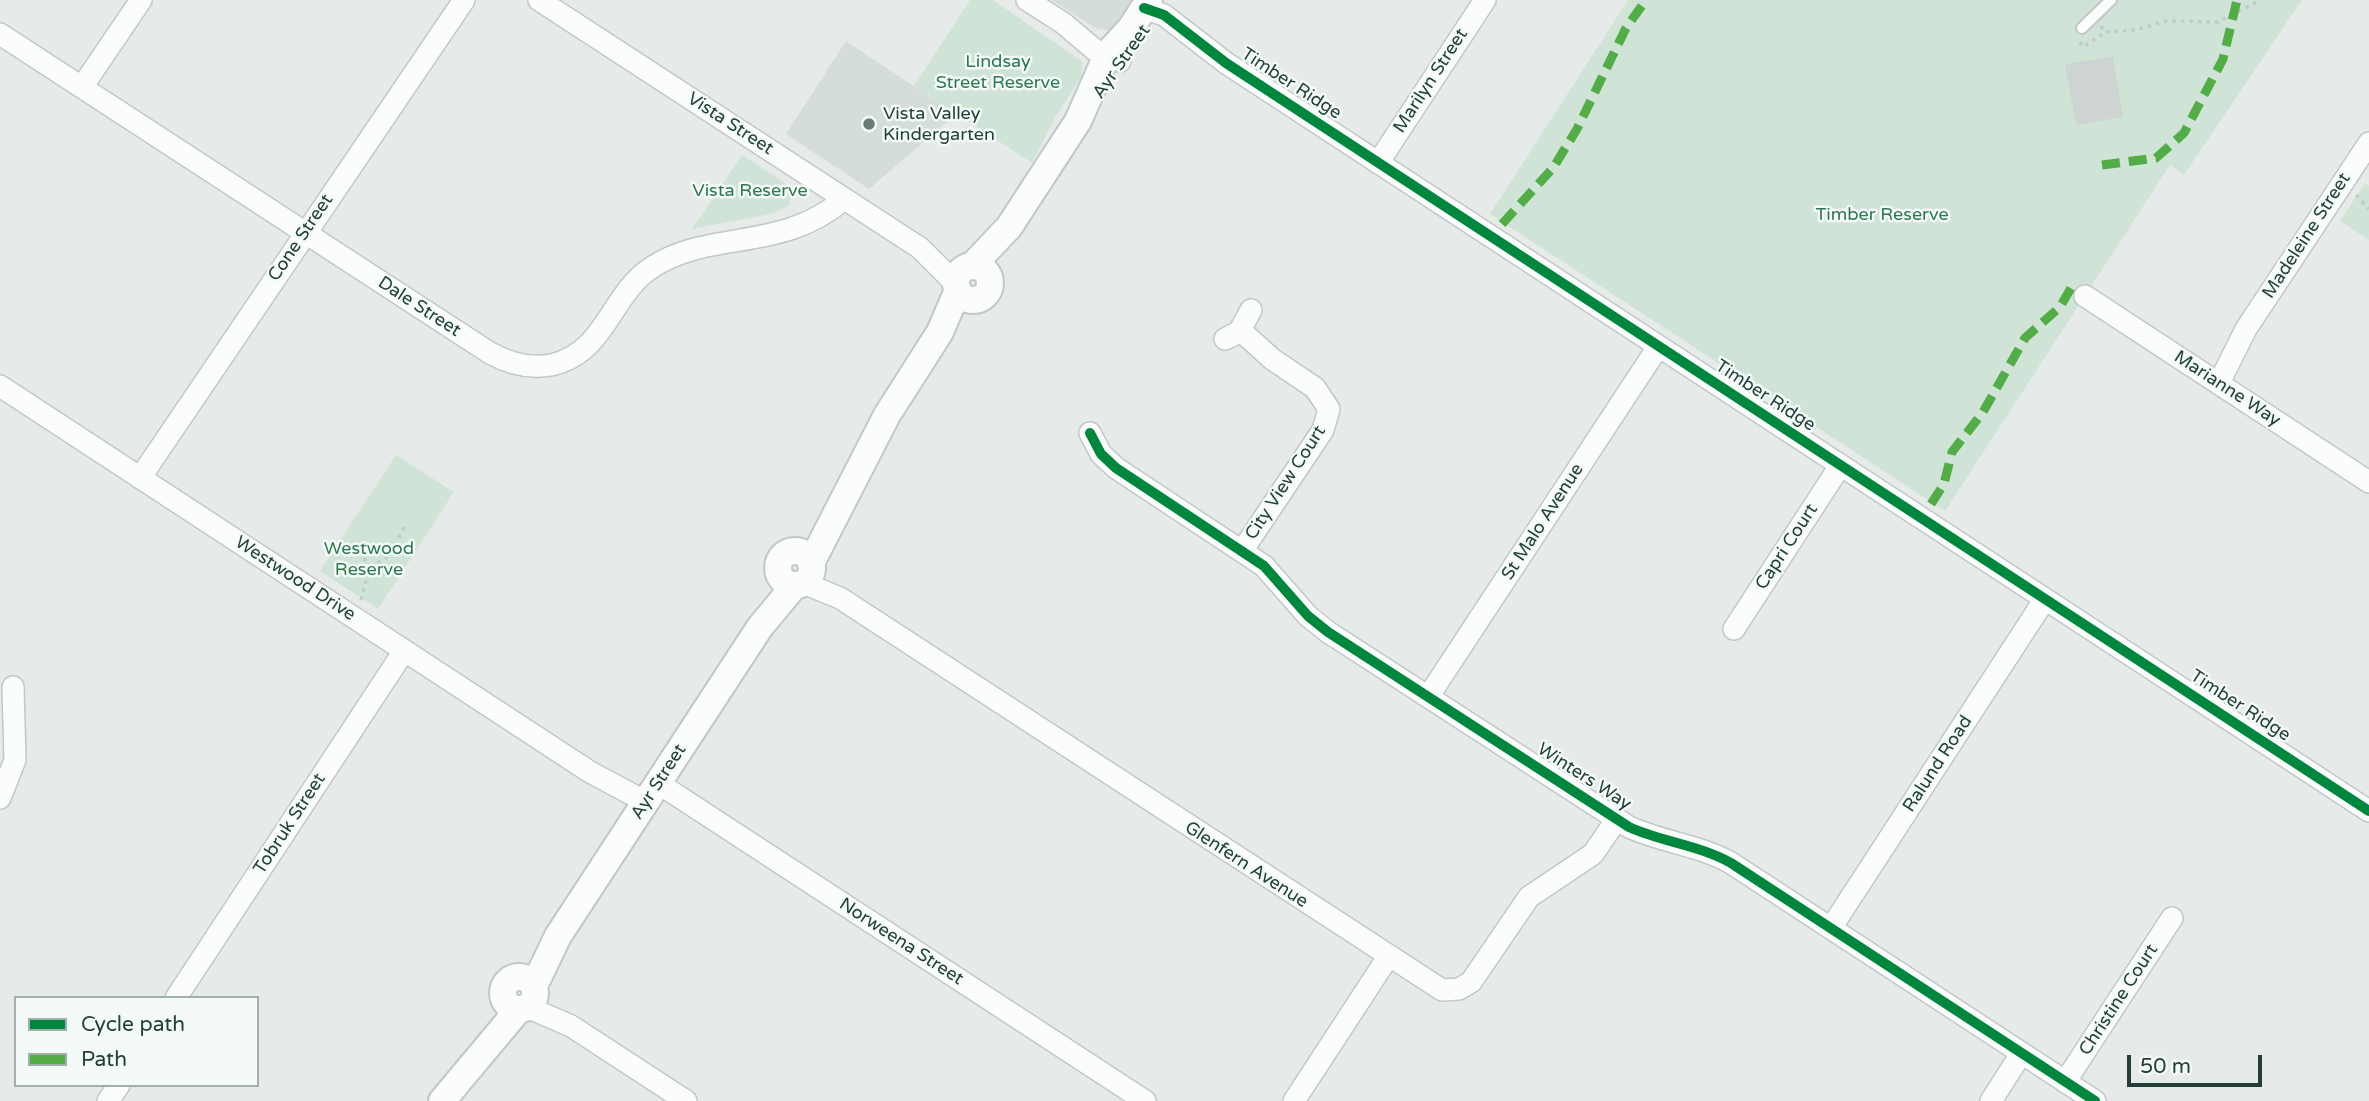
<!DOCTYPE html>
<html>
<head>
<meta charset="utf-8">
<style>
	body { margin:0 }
	#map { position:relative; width:2369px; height:1101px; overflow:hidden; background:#e6ebe9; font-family:"Varela Round",sans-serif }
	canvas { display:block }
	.legend { position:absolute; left:14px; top:996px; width:245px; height:91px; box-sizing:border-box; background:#f4faf7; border:2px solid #a0b0ab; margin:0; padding:9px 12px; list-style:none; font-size:21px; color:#224039 }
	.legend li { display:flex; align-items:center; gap:14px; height:35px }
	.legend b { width:35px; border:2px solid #a0b0ab }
	.scale { position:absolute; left:2127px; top:1055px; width:135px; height:32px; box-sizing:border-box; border:4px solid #224039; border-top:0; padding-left:9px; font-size:21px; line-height:24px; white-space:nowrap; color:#224039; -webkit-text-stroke:5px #f4faf7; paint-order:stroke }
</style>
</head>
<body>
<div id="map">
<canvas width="2369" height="1101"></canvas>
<ul class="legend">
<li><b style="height:9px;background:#00873e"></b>Cycle path</li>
<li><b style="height:9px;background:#53ad46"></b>Path</li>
</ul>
<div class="scale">50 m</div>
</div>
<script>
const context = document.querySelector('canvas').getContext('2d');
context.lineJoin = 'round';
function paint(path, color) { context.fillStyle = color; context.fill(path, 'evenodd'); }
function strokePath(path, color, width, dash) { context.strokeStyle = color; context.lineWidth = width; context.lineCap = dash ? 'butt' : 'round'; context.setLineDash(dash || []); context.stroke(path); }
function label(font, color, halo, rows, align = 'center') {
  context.font = font + ' "Varela Round",sans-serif'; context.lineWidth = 5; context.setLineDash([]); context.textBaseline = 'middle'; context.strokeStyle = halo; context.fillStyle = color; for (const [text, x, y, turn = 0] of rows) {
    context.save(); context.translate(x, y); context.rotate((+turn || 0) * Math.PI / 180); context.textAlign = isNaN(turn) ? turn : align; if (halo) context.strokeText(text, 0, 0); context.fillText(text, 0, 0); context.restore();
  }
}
paint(new Path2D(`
	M1052,0H1142L1122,32L1097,29Z
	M846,41L956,114L869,189L786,134Z`), '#d4ddd9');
paint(new Path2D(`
	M970,0H993L1083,62L1081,77L1055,118L1032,163L914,86Z
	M1628,0H2302L2184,175L2170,165L1945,511L1490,214Z
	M742,155L785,183L791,192L789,205L775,213L692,229Z
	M2365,183L2369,186V240L2340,221Z
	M396,455L454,492L378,609L320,571Z`), '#cfe4d6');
const building = new Path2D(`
	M2112,57L2122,116L2077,124L2066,65Z`);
paint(building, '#ced4d2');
strokePath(building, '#cfd4d2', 2);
const service = new Path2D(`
	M2082,28L2111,0`);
const minor = new Path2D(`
	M539,0L920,248L956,284
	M1027,0L1063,23L1095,50L1120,61
	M1144,8L1164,15L1226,63L2369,811
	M0,34L490,353C510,364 529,369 551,365C606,353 610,295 651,268C709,229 782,253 844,199
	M82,87L141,0
	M1378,163L1485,0
	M2085,296L2369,482
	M1240,330L1272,359L1315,388L1329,409L1323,430L1242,551
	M1225,339L1239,332L1251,310
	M2219,383L2246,329L2369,143
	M0,386L590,772L646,802
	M1090,433L1101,454L1116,468L1264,566L1308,616L1328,632L1629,827C1662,842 1699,845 1731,863L2095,1101
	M140,478L464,0
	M803,583L840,598L1442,990L1459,989L1471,982L1529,897L1593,854L1617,819
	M1734,629L1840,466
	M1428,697L1658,347
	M658,783L1145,1101
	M0,798L15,760L13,687
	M1831,928L2045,599
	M176,998L404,651
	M527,1007L571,1026L686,1101
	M2065,1082L2172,918
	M108,1101L119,1085
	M1294,1101L1388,957
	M1991,1101L2021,1054`);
const tertiary = new Path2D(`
	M972,266L1009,227L1078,121L1108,53L1131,28L1149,0
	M956 283a17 17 0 1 1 34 0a17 17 0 1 1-34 0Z
	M778 568a17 17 0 1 1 34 0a17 17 0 1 1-34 0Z
	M811,563L887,415L940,332L958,290
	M503 993a16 16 0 1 1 32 0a16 16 0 1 1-32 0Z
	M534,986L558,936L760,627L795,585
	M442,1101L519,1009`);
strokePath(service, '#c3c8c6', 14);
strokePath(minor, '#c3c8c6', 24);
strokePath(tertiary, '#c3c8c6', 30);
strokePath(new Path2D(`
	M2101,26L2104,32L2136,30L2166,21L2218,22L2261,0
	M2080,42L2083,47L2104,33
	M2356,195L2369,209
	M361,550L369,569
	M361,600L369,569L389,556L406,524`), '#c1cbc9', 3.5, [3.5, 5]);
strokePath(service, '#fbfcfc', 10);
strokePath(minor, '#fbfcfc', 21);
strokePath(tertiary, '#fbfcfc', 26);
strokePath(new Path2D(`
	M2102,165L2156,158L2184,133L2223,59L2237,0
	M1502,224L1553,168L1577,129L1626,28L1646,0
	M1931,504L1944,484L1952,452L1983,412L2025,338L2060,307L2071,288`), '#53ad46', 9, [18, 9]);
strokePath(new Path2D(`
	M1144,8L1164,15L1226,63L2369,811
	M1090,433L1101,454L1116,468L1264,566L1308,616L1328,632L1629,827C1662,842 1699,845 1731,863L2095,1101`), '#00873e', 10);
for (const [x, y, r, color] of [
	[869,124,7,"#677c77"]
]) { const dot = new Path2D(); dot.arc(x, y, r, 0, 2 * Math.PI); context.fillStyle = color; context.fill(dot); strokePath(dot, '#f4faf7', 2.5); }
label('18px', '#2b784d', '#f4faf7', [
	["Lindsay",998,62],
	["Street Reserve",998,83],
	["Vista Reserve",750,191],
	["Timber Reserve",1882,215],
	["Westwood",369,549],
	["Reserve",369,570]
]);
label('18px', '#224039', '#f4faf7', [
	["Ayr Street",1122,62,-55],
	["Marilyn Street",1431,81,-57],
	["Timber Ridge",1291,84,33],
	["Vista Street",730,124,33],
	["Madeleine Street",2307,236,-57],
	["Cone Street",301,238,-56],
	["Dale Street",419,307,33],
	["Marianne Way",2227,389,33],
	["Timber Ridge",1765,396,33],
	["City View Court",1286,483,-57],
	["St Malo Avenue",1543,522,-57],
	["Capri Court",1787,547,-57],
	["Westwood Drive",295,579,33],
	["Timber Ridge",2240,706,33],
	["Ralund Road",1938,764,-57],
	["Winters Way",1584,777,33],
	["Ayr Street",659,782,-57],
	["Tobruk Street",290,824,-57],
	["Glenfern Avenue",1246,865,33],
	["Norweena Street",901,942,33],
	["Christine Court",2119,1000,-57]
]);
label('18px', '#224039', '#f4faf7', [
	["Vista Valley",883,114],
	["Kindergarten",883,135]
], 'left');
</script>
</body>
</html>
